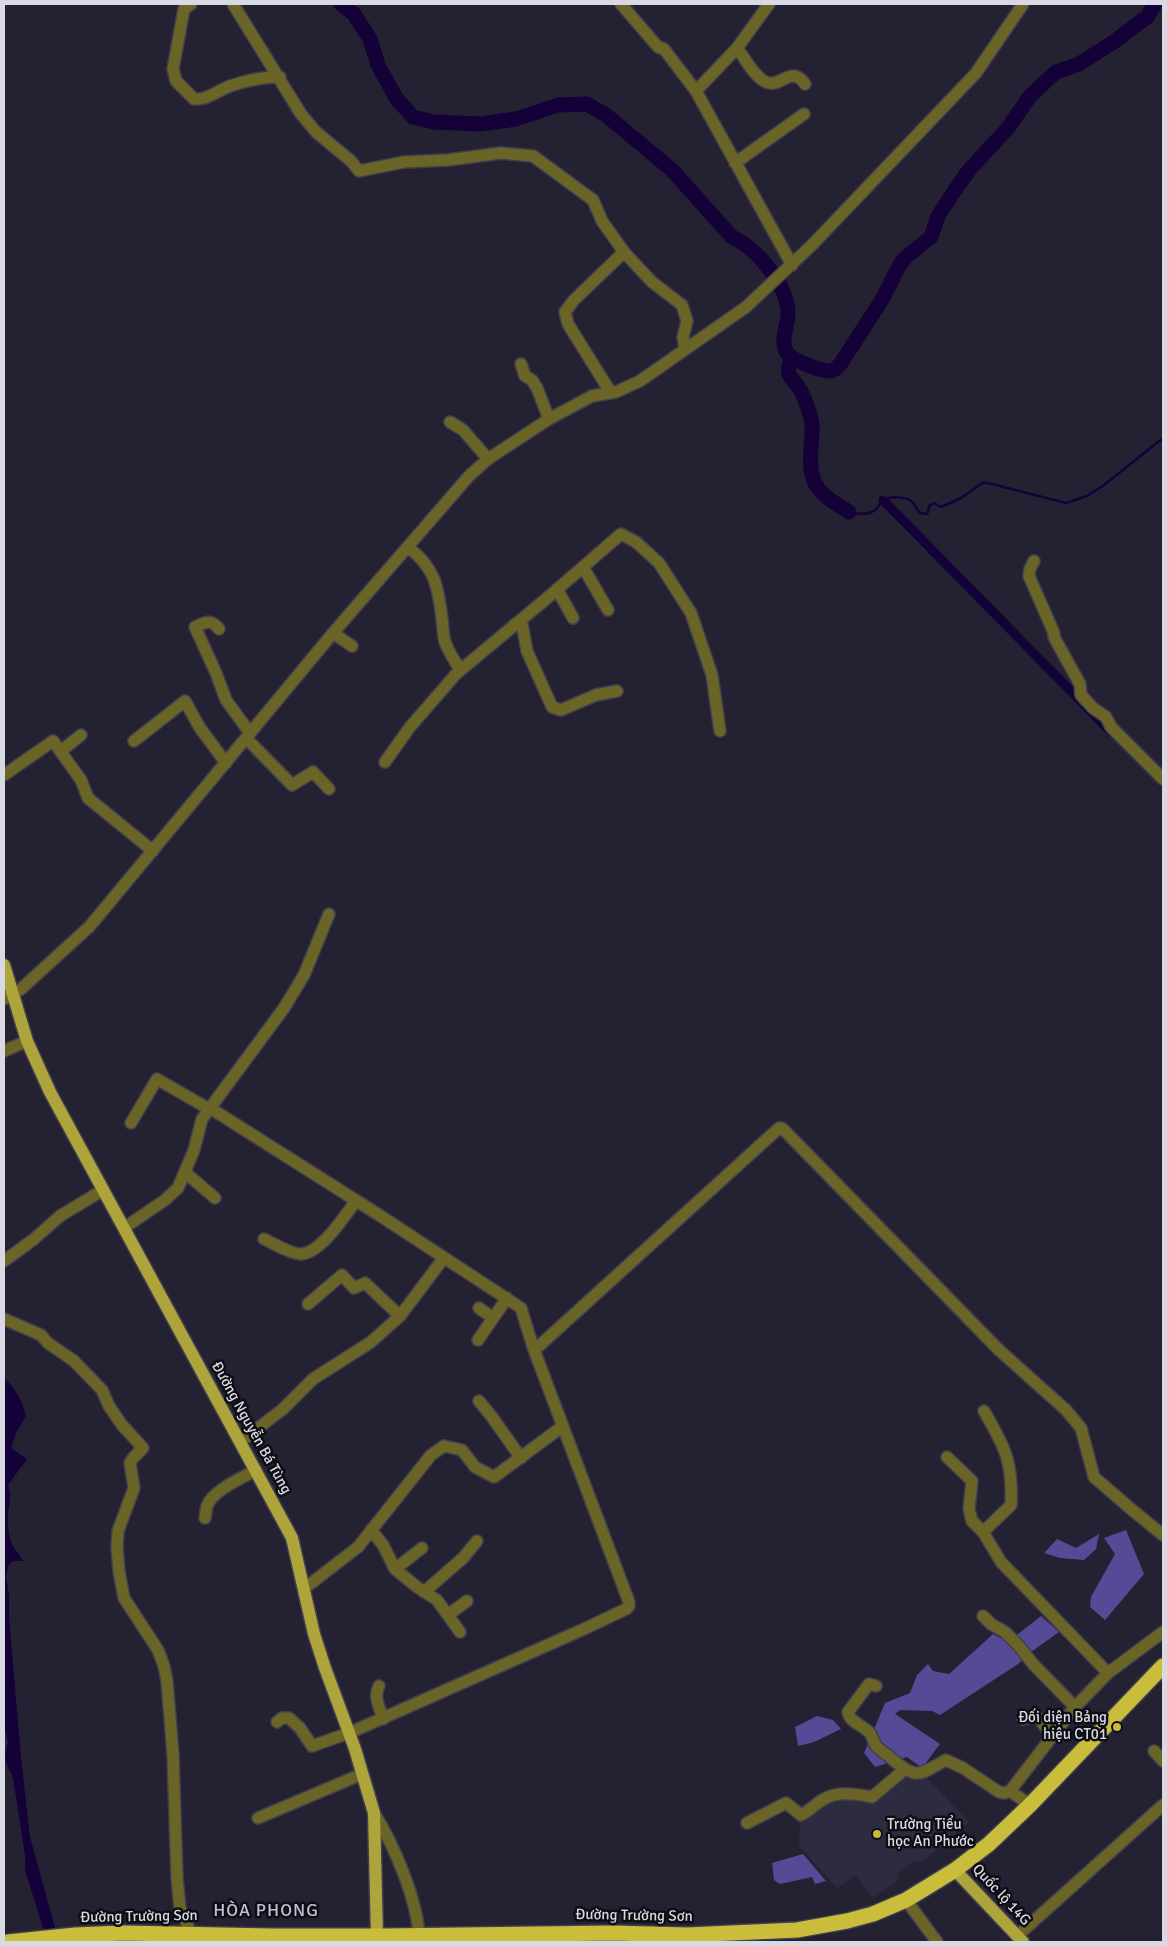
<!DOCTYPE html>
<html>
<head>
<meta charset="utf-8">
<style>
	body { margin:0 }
	#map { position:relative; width:1167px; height:1946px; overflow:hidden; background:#242232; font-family:Signika,sans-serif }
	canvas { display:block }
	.frame { position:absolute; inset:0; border:5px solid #d9d9e4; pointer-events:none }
</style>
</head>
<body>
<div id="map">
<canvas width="1167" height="1946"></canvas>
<div class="frame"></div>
</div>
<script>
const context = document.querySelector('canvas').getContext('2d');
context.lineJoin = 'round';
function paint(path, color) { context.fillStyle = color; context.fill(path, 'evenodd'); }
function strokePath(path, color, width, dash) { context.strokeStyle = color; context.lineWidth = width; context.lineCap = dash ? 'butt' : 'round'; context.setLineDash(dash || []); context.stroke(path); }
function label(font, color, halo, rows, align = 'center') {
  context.font = font + ' Signika,sans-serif'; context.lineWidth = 5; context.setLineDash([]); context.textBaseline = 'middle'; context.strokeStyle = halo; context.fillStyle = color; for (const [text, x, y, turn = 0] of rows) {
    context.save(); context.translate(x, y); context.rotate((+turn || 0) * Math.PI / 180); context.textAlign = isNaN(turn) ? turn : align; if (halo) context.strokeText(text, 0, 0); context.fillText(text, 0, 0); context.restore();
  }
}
paint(new Path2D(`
	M905,1772L924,1775L969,1822L922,1862L914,1861L897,1874L900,1879L873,1898L855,1875L837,1888L799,1846L800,1820L820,1800L873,1798Z`), '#2d2b40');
paint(new Path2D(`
	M1126,1530L1144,1574L1105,1620L1090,1607L1091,1597L1115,1554L1104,1538Z
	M1099,1534L1096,1549L1084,1560L1060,1558L1044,1553L1057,1539L1076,1548Z
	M1041,1616L1059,1632L1031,1652L1018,1664L940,1715L932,1711L900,1710L895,1714L940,1744L922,1768L907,1757L875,1767L864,1753L885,1703L910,1693L917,1675L928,1664L933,1671L949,1674L993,1634L1008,1642Z
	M817,1716L833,1720L841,1729L814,1742L798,1746L795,1727Z
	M803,1854L826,1881L815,1884L812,1877L780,1884L774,1880L772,1863Z`), '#564996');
paint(new Path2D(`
	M4,1378C16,1389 22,1400 26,1416L17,1431L11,1448L27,1459L8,1485C13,1499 7,1506 8,1520C8,1527 9,1538 12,1544C15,1550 20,1554 23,1561H14L9,1564L6,1576L9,1594V1618L21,1757L30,1837L59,1942L47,1941L25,1870V1855L13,1778L6,1763L5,1754L8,1742L4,1725Z`), '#130138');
strokePath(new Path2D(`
	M849,512C857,514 869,516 876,509C879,507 880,502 883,500C890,496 908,496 913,503C916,506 917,510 920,513L927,514L930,505L934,503L941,507L961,498L982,483H988L1066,503L1087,496L1104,485L1163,438`), '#130138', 2.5);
strokePath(new Path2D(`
	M883,500L1111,732`), '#130138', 9);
strokePath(new Path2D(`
	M341,4L354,14L370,39L378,65L396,98L413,117L434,122L480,124L516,119L558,105L587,104L606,115L672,170L732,237C757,248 789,287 788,315C787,328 780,341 787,353C792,360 820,371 829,371C835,371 838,367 841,363L883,298L899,266L905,258L931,237L938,216L957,187L970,169L1008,128L1030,96L1056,72L1079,64L1115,41L1147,17L1155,4
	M792,358C783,376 792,376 801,391C805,399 811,415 812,424C813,443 806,468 816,485C824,498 837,504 849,512`), '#130138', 15);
const minor = new Path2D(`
	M191,4L184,9L173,69L176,81L194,99C208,100 217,91 230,86C247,80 263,77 280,77
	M233,4L301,114L316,132L351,161L359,171L404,162L448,160L501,153L533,156L593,200L602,221L624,252L652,282L682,305L687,321L683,337L685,348
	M621,4L658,47L664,49L696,91L792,265
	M737,48C745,58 754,77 766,82C781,89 791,64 805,84
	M696,91L737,48L769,4
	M735,163L804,114
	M521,364L525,376L532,380L537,388L549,419
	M611,393L568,324L565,312L574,300L624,252
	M450,422L463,430L488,459
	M408,547C435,568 438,586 442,619C443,626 443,635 445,642C449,652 454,661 461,670
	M1034,561L1030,569L1029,576L1054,633V637L1080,684L1081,695L1093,708L1106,717L1111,727L1163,779
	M583,567L608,610
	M557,589L573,618
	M515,624L518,622L522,624L527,651L552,707L561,710L596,695L617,691
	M219,629C211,619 206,622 195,627L216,673L226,700L250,733
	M333,633L352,646
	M246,738L292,785L313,772L329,789
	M134,741L185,701L200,728L226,763
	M61,751L81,735
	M385,762L410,727L457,673L546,599L621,534L636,542L659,563L691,613L712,675L720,731
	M4,775L53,741L81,780L88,798L153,851
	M4,999L21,989L90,926L333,633L469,476L488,459L549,419L592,396L616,392L640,381L746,307L812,245L976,73L1023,4
	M4,1051L27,1041
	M210,1108L379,1215L521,1308L533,1347L629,1602V1606L626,1609L584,1629L349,1733L312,1746L300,1728L289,1718H282L277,1722
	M131,1123L157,1079L209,1109
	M186,1173L215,1198
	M124,1228L165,1200L178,1188L194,1150L202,1119L284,1008L304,975L329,914
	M264,1239C275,1244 288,1253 300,1254C320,1255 345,1215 356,1201
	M4,1261L34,1239L60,1216L103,1190
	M308,1304L342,1275L354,1288L365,1283L400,1316
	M479,1308L493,1318
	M4,1319L41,1335L48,1343L74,1361L102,1390L109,1406L122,1425L143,1448L133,1458L130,1463L134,1488L118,1531L117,1547L119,1571L124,1598L158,1650L164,1666L167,1681L173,1755L177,1878L180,1908L188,1926
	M478,1340L507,1298
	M533,1347L539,1346L779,1128H782L999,1350L1066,1410L1081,1428L1094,1477L1131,1509L1163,1535
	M479,1401L492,1417L521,1458
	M240,1442L283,1409L313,1379L371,1342L400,1316L443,1259
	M947,1457L972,1481L969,1509L972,1521L983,1532L1001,1562L1108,1673
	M205,1518C206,1514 206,1509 207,1506C213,1490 242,1478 256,1470
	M371,1530L383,1545L395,1569L417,1587L437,1600L460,1632
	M983,1532L1011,1505C1013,1462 1005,1447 984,1411
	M395,1569L422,1548
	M305,1588L358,1547L431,1455L444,1446L462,1450L475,1467L494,1477L563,1426
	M424,1592L463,1558L477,1541
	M448,1615L467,1601
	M983,1616L991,1624L1005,1632L1018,1645L1034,1665L1075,1707
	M379,1686C373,1697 380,1708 383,1719
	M876,1686L869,1684L848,1712C850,1723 863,1725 870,1733C872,1736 873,1740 875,1744C878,1750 887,1754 892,1759C918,1781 920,1774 946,1760L963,1768L999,1792L1005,1793L1010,1791L1030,1805
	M1023,1719L1036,1715L1047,1729L1054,1735
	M1154,1751L1163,1761
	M1010,1791L1075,1707L1108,1673L1163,1632
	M374,1813C394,1845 417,1899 419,1936
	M258,1818L362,1774
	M747,1823L786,1803L801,1815C811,1810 816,1803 824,1799C838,1791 857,1794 872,1797L904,1770
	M906,1900L937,1942
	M1017,1936L1163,1805`);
const major = new Path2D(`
	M4,965L27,1041L50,1092L292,1538L314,1634L325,1668L355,1749L374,1813L377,1936
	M955,1870L1023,1942`);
const highway = new Path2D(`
	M8,1942L75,1935L123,1933L271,1936H386L613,1933L687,1935L797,1930L847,1921L873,1914L906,1900L955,1870L989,1844L1030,1805L1163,1666`);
strokePath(minor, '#413f4e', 14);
strokePath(major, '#413f4e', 15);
strokePath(highway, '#413f4e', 18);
strokePath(minor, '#6b6427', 11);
strokePath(major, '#aea43c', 12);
strokePath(highway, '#cabd3b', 15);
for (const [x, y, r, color] of [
	[1117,1727,5,"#c8bb3b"],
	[877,1834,5,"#c8bb3b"]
]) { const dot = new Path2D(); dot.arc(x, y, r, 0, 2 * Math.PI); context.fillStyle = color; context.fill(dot); strokePath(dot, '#0d0d14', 2); }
label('15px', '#d9d9e4', '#0d0d14', [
	["Đường Nguyễn Bá Tùng",251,1428,61],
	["Quốc lộ 14G",1001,1895,47],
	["Đường Trường Sơn",634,1916,1],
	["Đường Trường Sơn",139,1917,-1]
]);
label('15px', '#d9d9e4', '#0d0d14', [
	["Đối diện Bảng",1107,1718],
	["hiệu CT01",1107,1735],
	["Trường Tiểu",887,1825,"left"],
	["học An Phước",887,1842,"left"]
], 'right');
context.letterSpacing = '1px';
label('18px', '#c1c0d5', '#0d0d14', [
	["HÒA PHONG",266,1911]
]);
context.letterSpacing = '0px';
</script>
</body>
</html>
